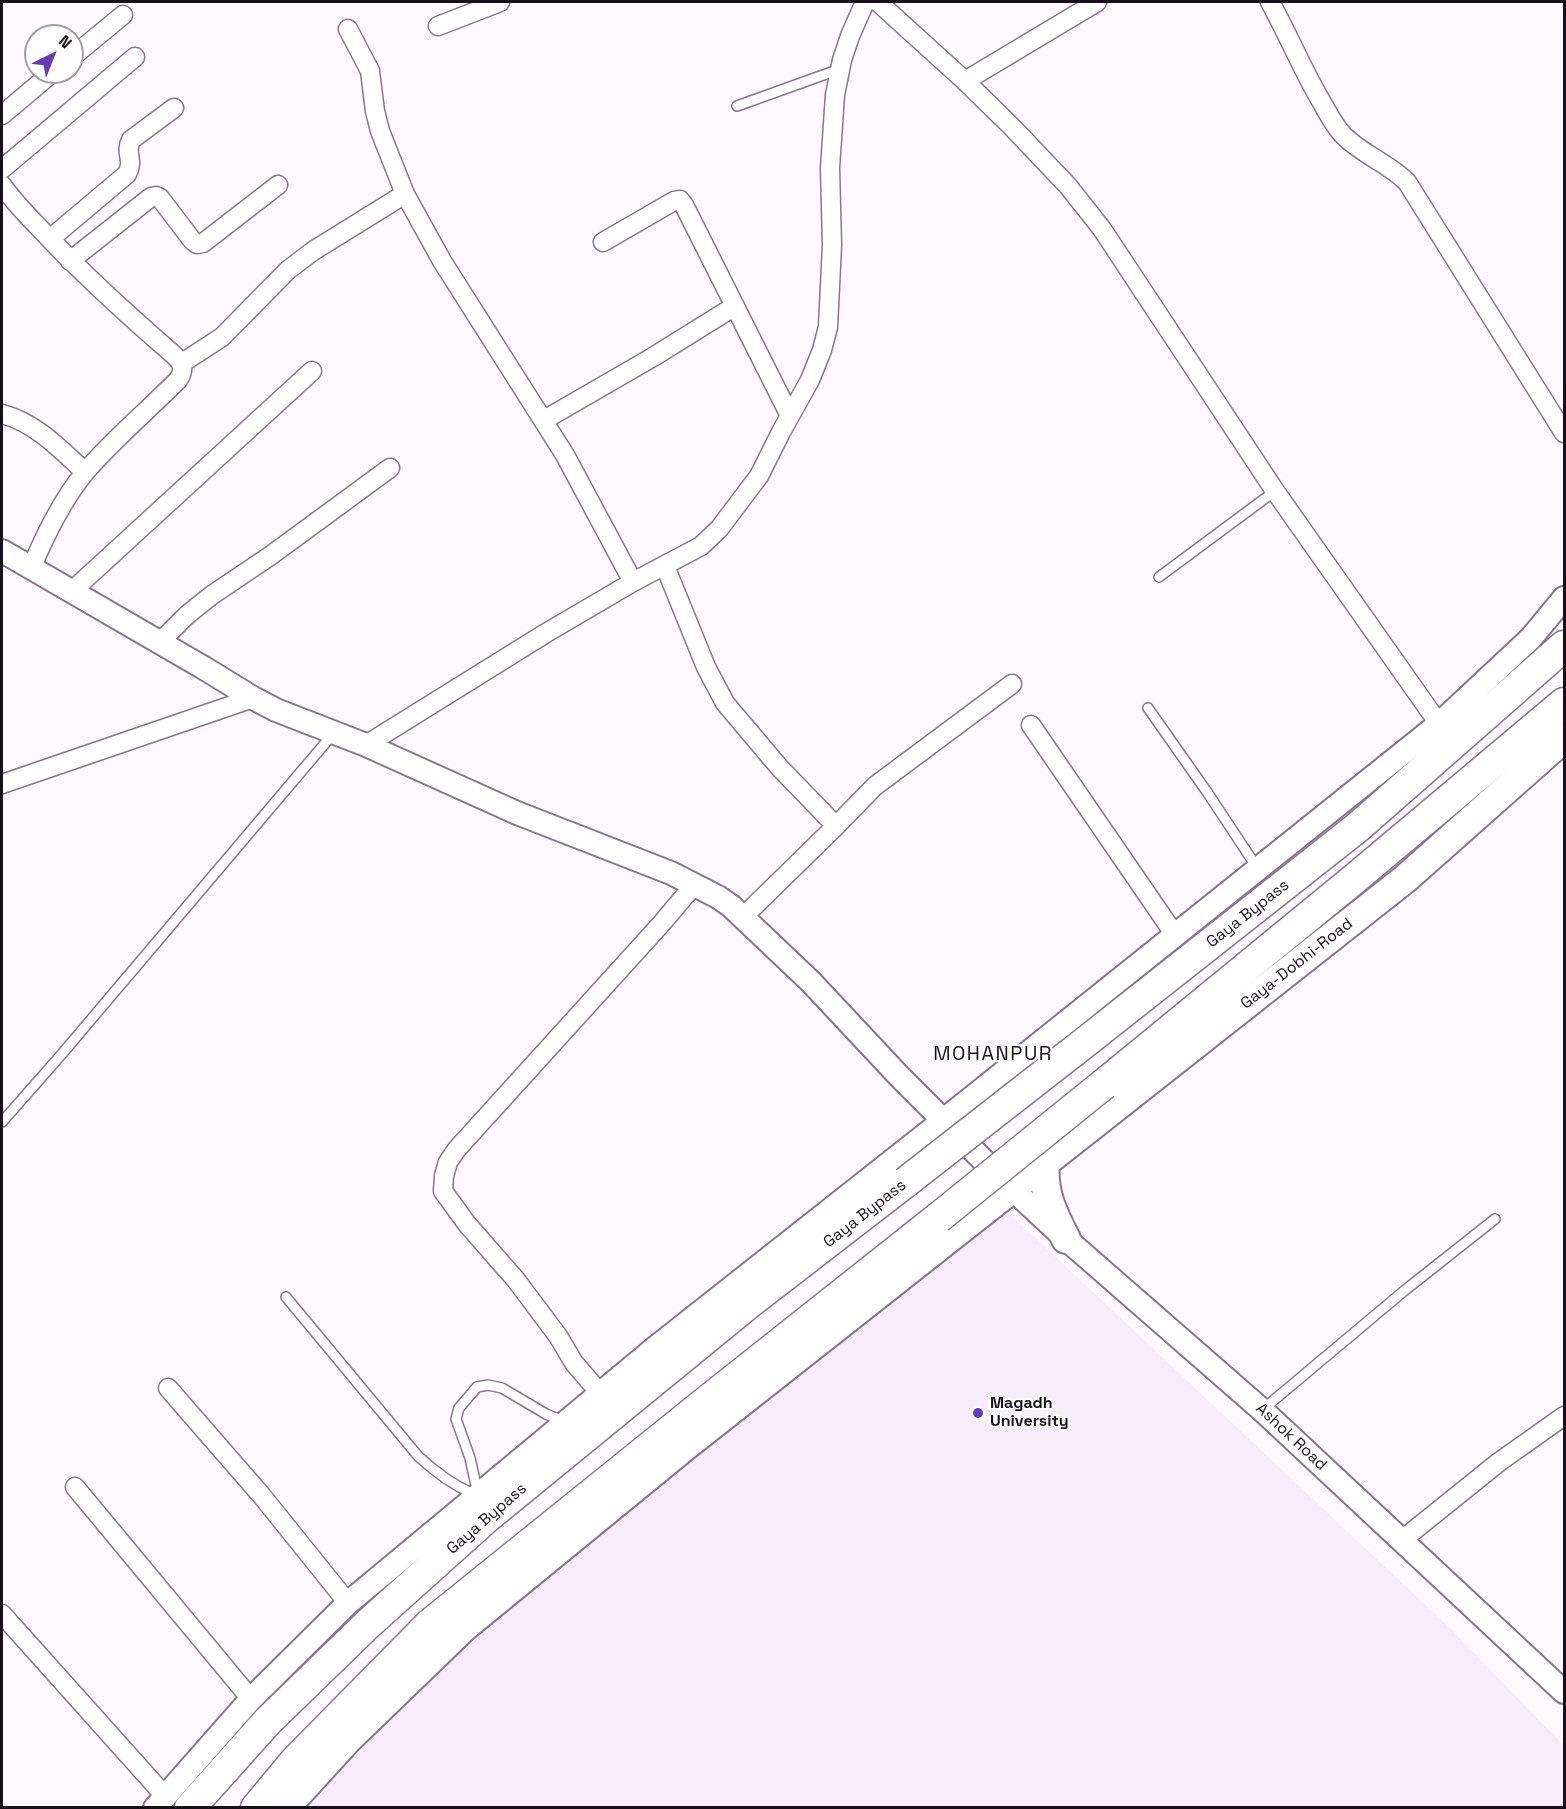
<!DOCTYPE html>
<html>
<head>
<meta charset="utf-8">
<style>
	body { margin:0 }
	#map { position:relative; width:1566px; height:1809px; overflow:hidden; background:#fdf9ff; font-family:"Space Grotesk",sans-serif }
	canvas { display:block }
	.frame { position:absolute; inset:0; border:3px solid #17101a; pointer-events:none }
	.north { position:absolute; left:24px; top:24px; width:60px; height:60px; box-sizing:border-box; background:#fff; border:2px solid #a29fa3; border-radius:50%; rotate:43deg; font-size:16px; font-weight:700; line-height:24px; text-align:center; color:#17101a }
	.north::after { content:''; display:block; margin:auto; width:21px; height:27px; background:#633db5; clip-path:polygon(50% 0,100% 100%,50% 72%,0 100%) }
</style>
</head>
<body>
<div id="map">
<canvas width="1566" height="1809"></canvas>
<div class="frame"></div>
<div class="north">N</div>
</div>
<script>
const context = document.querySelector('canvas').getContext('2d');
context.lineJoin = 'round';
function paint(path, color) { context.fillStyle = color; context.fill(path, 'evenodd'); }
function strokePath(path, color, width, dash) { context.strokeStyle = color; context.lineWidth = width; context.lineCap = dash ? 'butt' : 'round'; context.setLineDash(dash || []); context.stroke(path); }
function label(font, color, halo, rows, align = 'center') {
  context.font = font + ' "Space Grotesk",sans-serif'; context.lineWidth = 4.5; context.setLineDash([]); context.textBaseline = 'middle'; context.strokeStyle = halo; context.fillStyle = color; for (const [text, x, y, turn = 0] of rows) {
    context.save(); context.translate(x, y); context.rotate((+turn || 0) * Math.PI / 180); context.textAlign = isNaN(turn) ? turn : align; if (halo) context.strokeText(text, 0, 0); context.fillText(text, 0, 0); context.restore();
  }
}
paint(new Path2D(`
	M994,1199L1450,1628L1564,1746V1808H299L363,1718Z`), '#f6ecfa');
const service = new Path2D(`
	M737,106L840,69
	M1159,577L1275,491
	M1148,708L1207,792L1258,869
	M2,1122L61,1055L333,734
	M286,1297L418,1456C436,1473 453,1485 475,1495
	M1262,1410L1404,1291L1495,1219
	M478,1494L470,1458L456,1419L459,1408L477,1387L488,1385L502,1388L546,1414L565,1422`);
const minor = new Path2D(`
	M878,2L965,81L1012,127L1068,186L1102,229L1275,491L1439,724
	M1270,2C1288,34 1302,69 1321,101C1328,113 1334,126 1344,136C1363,155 1388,163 1407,182L1564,433
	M438,26L500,2
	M348,29L370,71L375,111L380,131L405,194L442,261L565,455L633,582
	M72,57L123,15
	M965,81L1097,2
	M2,115L53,72
	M2,169L135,57
	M2,185C15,204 32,220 48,237C88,279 130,317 174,355C183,364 185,369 178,380C148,410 114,439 86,471C62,500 46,534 31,568
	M50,239L127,174C135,160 124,153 131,140L174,108
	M603,242L674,201L680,200L684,205L790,416
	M70,261L151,197L156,196L160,198L192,240L197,244L203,243L278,185
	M182,363L222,337L288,270L313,251L405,194
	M2,414C36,423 60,449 85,472
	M544,420L653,357L735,306
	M665,566L706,667L725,703L779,767L836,826
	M72,591L312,371
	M160,642L187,615L212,595L270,556L390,468
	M1031,725L1175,935
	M366,745L546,633L633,582L701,546L719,529L759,476L781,432L810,380L822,350L828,327L832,245L830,168L835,95L842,60L850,36L865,2
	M2,784L253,698
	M744,916L836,826L875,786L1012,684
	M168,1388L262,1496L348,1603
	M600,1393L574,1363L558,1336L516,1280L467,1224L443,1191L444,1176L448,1162L457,1149L662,923L694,885
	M75,1487L251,1699
	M1402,1540L1499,1462L1564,1416
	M2,1614L165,1796`);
const tertiary = new Path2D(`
	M2,551L204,668L253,698L276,710L366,745L517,813L671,873L718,897L731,906L811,982L899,1076L1011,1188L1066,1239L1262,1410L1564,1692
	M155,1808L251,1699L348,1603L655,1348L944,1120L1439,724L1531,638L1564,598`);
const primary = new Path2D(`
	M1045,1162C1042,1192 1053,1214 1066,1239
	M285,1808L347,1740L464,1627L684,1447L1405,879L1564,738`);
const trunk = new Path2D(`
	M1074,1051L1358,827L1564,646
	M1104,1084L1353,880L1564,703
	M190,1808L267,1722L368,1624L485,1519L748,1304L906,1182
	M256,1808L295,1761L430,1624L707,1401L938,1218`);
strokePath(service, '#887691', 12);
strokePath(minor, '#887691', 21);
strokePath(tertiary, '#887691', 26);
strokePath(primary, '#887691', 32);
strokePath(trunk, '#887691', 33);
strokePath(service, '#fff', 9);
strokePath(minor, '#fff', 18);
strokePath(tertiary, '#fff', 22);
strokePath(primary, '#fff', 28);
strokePath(trunk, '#fff', 30);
const trunkBridge = new Path2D(`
	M906,1182L1074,1051
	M938,1218L1104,1084`);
strokePath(trunkBridge, '#887691', 33, []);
strokePath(trunkBridge, '#fff', 30);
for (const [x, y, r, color] of [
	[978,1413,6,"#633db5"]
]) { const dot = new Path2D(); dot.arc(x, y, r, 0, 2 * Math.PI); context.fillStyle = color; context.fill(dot); strokePath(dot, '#fff', 2); }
label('16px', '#17101a', '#fff', [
	["Gaya Bypass",1248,914,-38],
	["Gaya-Dobhi-Road",1297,964,-38],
	["Gaya Bypass",865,1214,-38],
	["Ashok Road",1291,1437,43],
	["Gaya Bypass",487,1519,-41]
]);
label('bold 16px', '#17101a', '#fff', [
	["Magadh",990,1404],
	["University",990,1422]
], 'left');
context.letterSpacing = '1.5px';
label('20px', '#17101a', '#fff', [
	["MOHANPUR",993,1055]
]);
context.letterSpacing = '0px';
</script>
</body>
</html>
